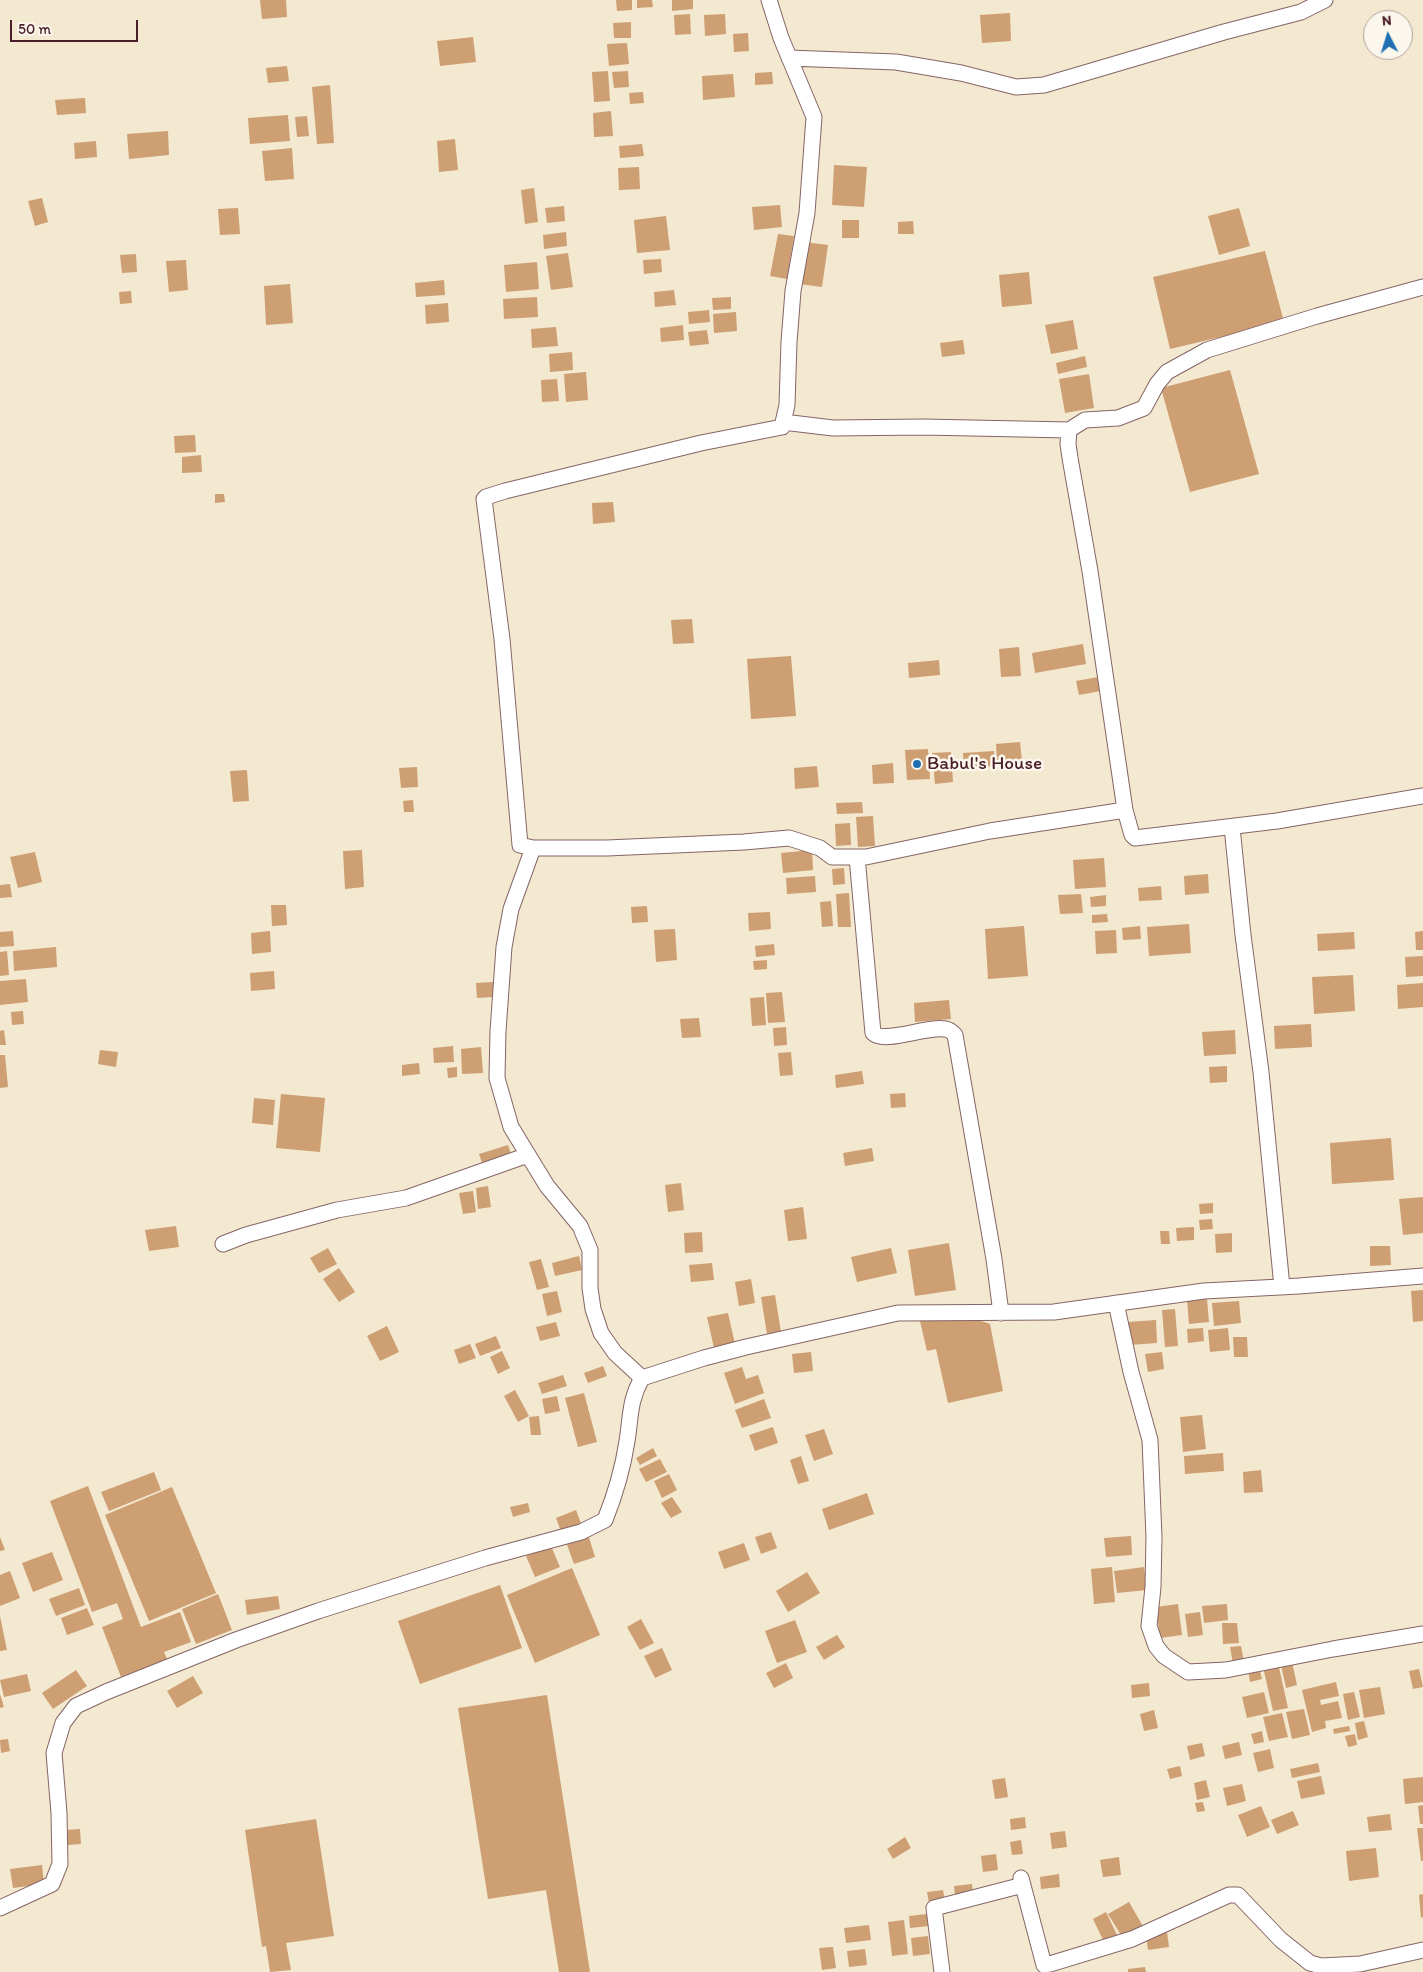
<!DOCTYPE html>
<html>
<head>
<meta charset="utf-8">
<style>
	body { margin:0 }
	#map { position:relative; width:1423px; height:1972px; overflow:hidden; background:#f3e8d0; font-family:Itim,sans-serif }
	canvas { display:block }
	.north { position:absolute; left:1363px; top:10px; width:50px; height:50px; box-sizing:border-box; background:#fbf7ec; border:1px solid #b4a19f; border-radius:50%; rotate:355deg; font-size:14px; font-weight:700; line-height:20px; text-align:center; color:#4a1f2b }
	.north::after { content:''; display:block; margin:auto; width:18px; height:22px; background:#1f6fb2; clip-path:polygon(50% 0,100% 100%,50% 72%,0 100%) }
	.scale { position:absolute; left:10px; top:20px; width:128px; height:22px; box-sizing:border-box; border:2px solid #4a1f2b; border-top:0; padding-left:6px; font-size:15px; line-height:18px; white-space:nowrap; color:#4a1f2b; -webkit-text-stroke:4px #fbf7ec; paint-order:stroke }
</style>
</head>
<body>
<div id="map">
<canvas width="1423" height="1972"></canvas>
<div class="north">N</div>
<div class="scale">50 m</div>
</div>
<script>
const context = document.querySelector('canvas').getContext('2d');
context.lineJoin = 'round';
function paint(path, color) { context.fillStyle = color; context.fill(path, 'evenodd'); }
function strokePath(path, color, width, dash) { context.strokeStyle = color; context.lineWidth = width; context.lineCap = dash ? 'butt' : 'round'; context.setLineDash(dash || []); context.stroke(path); }
function label(font, color, halo, rows, align = 'center') {
  context.font = font + ' Itim,sans-serif'; context.lineWidth = 5; context.setLineDash([]); context.textBaseline = 'middle'; context.strokeStyle = halo; context.fillStyle = color; for (const [text, x, y, turn = 0] of rows) {
    context.save(); context.translate(x, y); context.rotate((+turn || 0) * Math.PI / 180); context.textAlign = isNaN(turn) ? turn : align; if (halo) context.strokeText(text, 0, 0); context.fillText(text, 0, 0); context.restore();
  }
}
paint(new Path2D(`
	M260,0H286L287,17L262,19Z
	M616,0H632V10L617,11Z
	M637,0H652L653,7L637,8Z
	M672,0H693V9L672,11Z
	M1010,13L1011,41L982,43L980,15Z
	M690,14L691,34L675,35L674,15Z
	M725,14L726,34L705,36L704,15Z
	M631,22V38H614L613,23Z
	M748,33L749,51L734,52L733,34Z
	M473,37L476,62L440,66L437,41Z
	M627,43L629,64L609,66L607,44Z
	M287,66L289,81L268,83L266,68Z
	M608,71L610,101L594,102L592,72Z
	M628,71L629,87L614,88L612,72Z
	M772,72L773,84L755,85V73Z
	M733,74L735,97L703,100L702,76Z
	M330,85L334,143L317,144L312,87Z
	M643,92L644,103L630,104L629,93Z
	M85,98L86,113L57,115L55,100Z
	M611,111L613,136L594,137L593,113Z
	M288,115L290,141L250,144L248,118Z
	M307,116L309,136L297,137L295,117Z
	M168,131L169,155L129,159L127,134Z
	M455,139L458,170L439,172L437,141Z
	M96,141L97,157L75,159L74,143Z
	M642,144L644,156L620,158L619,146Z
	M292,148L294,179L265,181L262,151Z
	M834,165L867,167L864,207L832,205Z
	M639,167L640,189L619,190L618,168Z
	M534,188L538,222L525,224L521,190Z
	M42,198L48,222L35,226L28,201Z
	M780,205L782,227L754,230L752,207Z
	M564,206L565,221L547,223L545,208Z
	M238,208L240,234L220,235L218,209Z
	M1239,208L1250,246L1219,255L1208,216Z
	M666,216L670,250L637,253L634,220Z
	M842,220H859V238H842Z
	M913,221L914,234H898V222Z
	M566,232L567,246L544,249L543,235Z
	M778,234L794,236L787,279L770,276Z
	M805,242L828,245L822,287L799,284Z
	M1265,251L1284,322L1170,349L1153,277Z
	M568,253L573,287L551,290L546,256Z
	M136,254L137,272L122,273L120,255Z
	M661,259L662,272L644,274L643,260Z
	M186,260L188,290L169,292L166,261Z
	M537,262L539,289L506,292L504,265Z
	M1029,272L1032,304L1002,307L999,275Z
	M444,280L445,295L416,297L415,283Z
	M290,284L293,323L266,325L264,286Z
	M674,290L676,305L655,307L654,292Z
	M131,291L132,303L120,304L119,292Z
	M537,297L538,317L504,319L503,299Z
	M731,297V309L713,310L712,298Z
	M448,303L449,322L426,324L425,305Z
	M709,310L710,322L689,324L688,312Z
	M736,312L737,331L714,333L713,314Z
	M1073,320L1078,349L1051,354L1045,325Z
	M683,325L684,340L661,342L660,328Z
	M556,327L558,346L532,348L531,329Z
	M707,330L709,344L690,346L688,332Z
	M963,340L965,354L942,357L940,343Z
	M572,352L573,370L550,372L549,354Z
	M1085,356L1087,367L1058,374L1056,363Z
	M1230,370L1259,474L1190,492L1161,388Z
	M586,372L588,400L566,402L564,374Z
	M1089,374L1094,408L1065,413L1059,379Z
	M557,379L559,401L542,402L541,380Z
	M195,435L196,452L175,453L174,436Z
	M201,455L202,472L182,473V457Z
	M215,494H224L225,502L215,503Z
	M613,502L615,522L593,524L592,503Z
	M692,619L694,643L673,644L671,620Z
	M1083,644L1086,664L1035,673L1032,653Z
	M1019,647L1021,676L1001,677L999,649Z
	M791,656L796,716L751,719L747,659Z
	M939,660L940,675L909,678L908,663Z
	M1098,677L1101,691L1079,695L1076,681Z
	M1020,742L1022,761L997,762L996,744Z
	M928,749L930,779L907,780L905,750Z
	M994,751L995,766L964,768L963,753Z
	M951,752L953,782L935,784L932,753Z
	M893,763L894,783L873,784L872,765Z
	M817,766L819,787L795,789L794,768Z
	M417,767L418,787L401,788L399,768Z
	M247,770L249,801L233,802L230,771Z
	M413,800L414,812H404L403,801Z
	M862,802L863,813L837,814L836,803Z
	M873,816L875,846L858,847L856,817Z
	M850,823L851,845L836,846L835,824Z
	M362,850L364,887L345,889L343,851Z
	M812,850L813,870L783,873L781,853Z
	M35,852L42,882L18,888L10,857Z
	M1104,858L1106,887L1075,889L1073,860Z
	M844,868L845,884L833,885L832,869Z
	M1208,874L1209,893L1185,895L1184,876Z
	M815,876L816,892L787,894L786,878Z
	M10,884L12,897L0,898V885Z
	M1161,886L1162,900L1139,901L1138,888Z
	M849,893L851,927H838L836,894Z
	M1081,894L1083,913L1060,914L1058,895Z
	M1106,895V906L1091,907L1090,897Z
	M831,901L833,926L822,927L820,902Z
	M271,905H286L287,925L272,926Z
	M647,906L648,922L632,923L631,907Z
	M770,912L771,929L749,931L748,913Z
	M1107,914L1108,922L1092,923V915Z
	M1189,924L1191,953L1149,956L1147,927Z
	M1024,926L1028,976L988,979L985,929Z
	M1140,926L1141,939L1123,940L1122,928Z
	M675,929L677,960L656,962L654,930Z
	M1116,930L1117,953L1096,954L1095,931Z
	M13,931L14,946L0,947V932Z
	M270,931L271,952L252,954L251,933Z
	M1423,931V950H1416L1415,932Z
	M1354,932L1355,949L1318,951L1317,934Z
	M774,944L775,955L756,957L755,946Z
	M56,947L57,967L14,971L13,951Z
	M7,951L9,975L0,976V952Z
	M1423,956V976L1406,977L1405,957Z
	M767,960V969L754,970L753,961Z
	M274,971L275,989L251,991L250,973Z
	M1353,975L1355,1011L1314,1014L1312,977Z
	M26,979L28,1002L0,1005V981Z
	M493,982V997L477,998L476,983Z
	M1423,983V1007L1398,1009L1397,985Z
	M782,992L785,1022L768,1023L766,993Z
	M764,997L766,1025L752,1026L750,998Z
	M949,1000L951,1019L915,1022L914,1003Z
	M23,1011L24,1024L12,1025L11,1012Z
	M699,1018L701,1037L682,1038L680,1019Z
	M1311,1024L1312,1047L1275,1049L1274,1026Z
	M786,1027L787,1045L774,1046L773,1028Z
	M4,1030L6,1045H0V1031Z
	M1235,1030L1236,1054L1204,1056L1202,1032Z
	M453,1046L454,1062L434,1063L433,1048Z
	M481,1047L483,1073L462,1074L461,1049Z
	M100,1050L118,1052L116,1067L98,1064Z
	M791,1052L793,1075L780,1076L778,1053Z
	M0,1055H5L8,1087L0,1088Z
	M419,1063L420,1074L402,1076V1065Z
	M1227,1066V1082L1210,1083L1209,1067Z
	M457,1067V1077L448,1078L447,1068Z
	M862,1071L864,1084L836,1088L835,1075Z
	M905,1093L906,1107L891,1108L890,1094Z
	M281,1094L325,1098L320,1152L276,1148Z
	M254,1098L275,1100L273,1125L252,1123Z
	M1391,1138L1394,1180L1332,1184L1330,1143Z
	M508,1145L512,1157L483,1166L479,1154Z
	M872,1148L874,1161L845,1166L843,1153Z
	M681,1183L684,1210L668,1212L665,1185Z
	M488,1186L491,1207L478,1209L476,1188Z
	M473,1191L476,1212L463,1214L459,1193Z
	M1423,1197V1233L1403,1235L1399,1199Z
	M1213,1203V1213L1200,1214L1199,1204Z
	M803,1207L807,1239L788,1241L784,1210Z
	M1212,1219L1213,1229L1200,1230L1199,1220Z
	M176,1226L179,1247L149,1251L145,1230Z
	M1194,1227V1240L1177,1241L1176,1228Z
	M1160,1231H1169L1170,1244H1161Z
	M702,1232L703,1252L685,1253L684,1233Z
	M1232,1233V1252L1216,1253L1215,1234Z
	M949,1243L956,1290L915,1296L908,1250Z
	M1370,1246H1390L1391,1265L1370,1266Z
	M328,1248L337,1264L319,1273L310,1258Z
	M891,1248L897,1273L857,1282L851,1257Z
	M579,1256L582,1270L555,1276L552,1263Z
	M541,1259L549,1287L537,1290L529,1262Z
	M712,1263L714,1280L691,1282L689,1265Z
	M339,1268L355,1292L339,1302L323,1279Z
	M751,1279L755,1303L739,1306L735,1282Z
	M1423,1290V1321L1413,1322L1411,1291Z
	M557,1291L562,1312L547,1316L542,1294Z
	M775,1295L781,1332L767,1334L761,1297Z
	M1207,1299L1209,1322L1189,1324L1187,1300Z
	M1239,1301L1241,1323L1214,1326L1212,1303Z
	M1175,1309L1178,1346L1165,1347L1162,1310Z
	M728,1313L735,1344L714,1348L707,1317Z
	M961,1314L990,1324L1003,1391L948,1403L936,1349L927,1351L919,1317Z
	M1156,1320L1157,1343L1129,1345L1128,1322Z
	M556,1322L560,1336L540,1341L536,1327Z
	M387,1326L399,1352L380,1361L367,1336Z
	M1203,1328L1204,1341L1188,1343L1187,1329Z
	M1228,1328L1230,1350L1210,1352L1208,1330Z
	M496,1336L501,1348L480,1356L475,1344Z
	M1233,1337H1247L1248,1357H1234Z
	M470,1344L476,1358L459,1364L454,1350Z
	M502,1351L510,1368L498,1374L490,1357Z
	M811,1352L813,1371L794,1373L792,1354Z
	M1162,1352L1164,1369L1148,1372L1145,1354Z
	M603,1366L607,1376L588,1383L584,1373Z
	M742,1367L746,1379L758,1375L764,1393L735,1404L724,1373Z
	M563,1375L567,1386L542,1394L538,1383Z
	M515,1390L529,1416L518,1422L504,1396Z
	M584,1393L597,1442L578,1447L565,1398Z
	M557,1396L560,1411L545,1414L542,1399Z
	M764,1399L771,1418L742,1428L735,1410Z
	M1202,1415L1206,1449L1183,1452L1180,1417Z
	M539,1416L541,1435H531L529,1417Z
	M773,1427L778,1443L755,1451L749,1435Z
	M824,1429L833,1454L814,1461L805,1435Z
	M653,1448L657,1456L640,1465L636,1458Z
	M1223,1453L1224,1471L1185,1474L1184,1456Z
	M801,1456L809,1481L798,1484L790,1460Z
	M660,1459L667,1472L646,1482L639,1469Z
	M1261,1470L1263,1492L1244,1493L1243,1472Z
	M154,1472L161,1490L109,1511L101,1492Z
	M669,1474L677,1490L662,1498L654,1481Z
	M88,1486L141,1627L180,1612L191,1642L164,1652L167,1659L121,1677L102,1627L123,1619L117,1603L92,1612L50,1501Z
	M172,1487L216,1593L149,1621L105,1515Z
	M867,1493L874,1514L829,1530L822,1509Z
	M672,1497L682,1512L671,1518L661,1503Z
	M528,1503L530,1512L513,1517L510,1507Z
	M576,1510L582,1526L562,1534L556,1518Z
	M771,1532L777,1548L761,1554L755,1537Z
	M588,1534L595,1557L574,1564L566,1542Z
	M1131,1536L1132,1555L1106,1557L1104,1538Z
	M0,1537L5,1550L0,1551Z
	M744,1543L750,1560L724,1569L718,1552Z
	M551,1546L560,1567L535,1577L526,1556Z
	M52,1552L63,1580L33,1592L22,1563Z
	M1112,1567L1115,1602L1094,1604L1091,1569Z
	M1144,1567L1147,1590L1117,1593L1114,1571Z
	M572,1568L600,1635L535,1663L507,1595Z
	M10,1571L20,1598L0,1606V1575Z
	M807,1572L820,1593L788,1612L776,1591Z
	M500,1585L522,1648L420,1684L398,1621Z
	M79,1588L85,1605L56,1616L49,1599Z
	M218,1594L232,1630L196,1644L182,1609Z
	M278,1596L280,1609L247,1615L245,1600Z
	M1178,1604L1182,1635L1160,1638L1156,1607Z
	M1227,1604L1228,1620L1204,1623L1202,1606Z
	M87,1608L94,1625L67,1635L61,1618Z
	M1200,1612L1203,1635L1188,1637L1185,1614Z
	M0,1616L7,1650L0,1651Z
	M641,1619L654,1643L640,1650L627,1627Z
	M795,1620L807,1652L777,1663L765,1631Z
	M1222,1623H1237L1239,1643L1223,1644Z
	M837,1635L845,1647L824,1660L816,1647Z
	M1241,1646L1244,1662L1233,1664L1230,1647Z
	M662,1648L672,1670L655,1678L644,1656Z
	M1292,1662L1297,1685L1286,1688L1281,1665Z
	M786,1663L793,1678L774,1688L766,1673Z
	M1278,1663L1288,1708L1273,1711L1263,1667Z
	M1259,1667L1262,1679L1250,1682L1248,1670Z
	M1419,1669L1423,1687L1413,1689L1409,1671Z
	M76,1670L87,1686L53,1709L42,1693Z
	M27,1674L31,1691L4,1697L0,1680Z
	M193,1676L203,1693L177,1708L167,1691Z
	M1336,1682L1339,1696L1320,1700L1321,1705L1338,1701L1342,1718L1325,1721L1326,1728L1312,1732L1302,1690Z
	M1149,1683L1150,1696L1132,1698L1131,1685Z
	M1380,1687L1385,1714L1364,1718L1359,1690Z
	M1264,1692L1269,1713L1247,1718L1242,1697Z
	M1354,1692L1360,1717L1348,1720L1343,1694Z
	M0,1694L4,1707L0,1708Z
	M547,1695L590,1972H559L546,1890L488,1899L458,1708Z
	M1304,1709L1310,1735L1292,1739L1286,1712Z
	M1154,1710L1158,1728L1144,1731L1140,1714Z
	M1282,1713L1288,1737L1269,1741L1263,1717Z
	M1364,1721L1368,1737L1358,1740L1355,1723Z
	M1349,1726L1350,1731L1334,1734L1333,1729Z
	M1262,1731L1264,1742L1254,1744L1251,1734Z
	M1355,1734L1357,1745L1348,1747L1345,1736Z
	M8,1739L10,1751L1,1753L0,1740Z
	M1239,1742L1242,1755L1225,1759L1222,1746Z
	M1202,1743L1205,1756L1190,1760L1187,1746Z
	M1270,1749L1274,1768L1258,1772L1253,1753Z
	M1318,1763L1320,1772L1292,1778L1290,1769Z
	M1180,1766L1182,1776L1170,1779L1167,1769Z
	M1321,1776L1325,1794L1301,1799L1297,1781Z
	M1423,1777V1802L1405,1804L1403,1779Z
	M1005,1778L1008,1797L995,1799L992,1780Z
	M1206,1780L1210,1797L1197,1800L1194,1783Z
	M1242,1784L1246,1801L1227,1806L1223,1788Z
	M1203,1802L1205,1811L1197,1812L1195,1803Z
	M1423,1805V1824H1420L1418,1806Z
	M1261,1806L1270,1827L1247,1837L1238,1815Z
	M1293,1811L1299,1825L1277,1834L1271,1820Z
	M1390,1814L1392,1830L1369,1832L1367,1817Z
	M1025,1817L1026,1828L1011,1830L1010,1819Z
	M316,1819L334,1936L286,1943L291,1970L270,1972L266,1946L262,1947L245,1830Z
	M1417,1828H1423V1861H1421Z
	M80,1829L81,1844L67,1845L66,1830Z
	M1065,1831L1067,1847L1052,1849L1050,1833Z
	M905,1837L911,1848L893,1859L887,1849Z
	M1021,1840L1023,1854L1012,1855L1010,1842Z
	M1376,1848L1379,1877L1349,1881L1346,1851Z
	M996,1854L998,1870L983,1872L981,1856Z
	M1119,1857L1121,1875L1103,1877L1100,1860Z
	M42,1865L44,1884L13,1888L10,1869Z
	M1059,1874L1060,1887L1041,1889L1040,1877Z
	M972,1884L973,1893L955,1895L954,1886Z
	M943,1890L945,1901L929,1903L927,1892Z
	M1423,1894V1917L1421,1918L1419,1895Z
	M1129,1902L1144,1928L1124,1940L1108,1914Z
	M1106,1912L1119,1939L1106,1946L1093,1919Z
	M927,1914L929,1926L910,1928L909,1916Z
	M904,1920L908,1954L892,1956L888,1922Z
	M869,1925L871,1940L846,1943L844,1928Z
	M1167,1932L1169,1947L1148,1950L1146,1935Z
	M928,1936L930,1954L913,1956L911,1938Z
	M833,1947L836,1968L822,1970L819,1948Z
	M865,1949L867,1965L849,1967L847,1951Z
	M1145,1967L1146,1972H1128V1969Z`), '#ce9f73');
const minor = new Path2D(`
	M769,0L781,38L814,117L807,213L793,291L789,342L787,405L782,427L701,443L505,491L486,497L484,499L502,639L520,845L533,848H607L744,842L789,838L820,848L832,857H866L990,831L1125,810L1132,835L1135,838L1277,821L1423,796
	M789,58L896,62L961,73L1016,87L1044,85L1224,32L1301,12L1325,0
	M783,422L833,428L923,427L1069,430
	M1125,810L1090,571L1070,458L1068,444L1069,430L1085,420L1118,418L1144,408L1157,384L1167,372L1207,350L1317,316L1423,287
	M1232,827L1243,935L1261,1072L1282,1287
	M533,848L511,909L504,947L498,1031L497,1078L511,1127L547,1186L580,1226L590,1250V1288L593,1309L601,1333L615,1353L642,1378
	M857,857L873,1033C886,1045 932,1023 949,1030C950,1030 954,1034 955,1035L994,1259L1001,1313
	M223,1244L246,1235L337,1210L406,1198L528,1155
	M1116,1303L1131,1372L1150,1440L1154,1537L1153,1587L1149,1626L1156,1646L1164,1656L1188,1672L1226,1670L1333,1649L1423,1634
	M1021,1878L1044,1965L1050,1964L1132,1939L1229,1895H1238L1281,1940L1310,1963L1321,1966L1360,1964L1423,1950
	M0,1908L52,1884L60,1864L59,1813L54,1753L63,1723L76,1706L106,1692L236,1640L318,1611L485,1558L581,1532L605,1520C615,1495 623,1468 627,1441C631,1417 629,1401 642,1378L704,1358L746,1347L898,1313L1054,1312L1204,1291L1299,1286L1423,1276
	M942,1972L934,1908L1023,1885`);
strokePath(minor, '#856565', 17);
strokePath(minor, '#fff', 15);
for (const [x, y, r, color] of [
	[917,764,5,"#1f6fb2"]
]) { const dot = new Path2D(); dot.arc(x, y, r, 0, 2 * Math.PI); context.fillStyle = color; context.fill(dot); strokePath(dot, '#fbf7ec', 2); }
label('19px', '#4a1f2b', '#fbf7ec', [
	["Babul's House",927,764]
], 'left');
</script>
</body>
</html>
